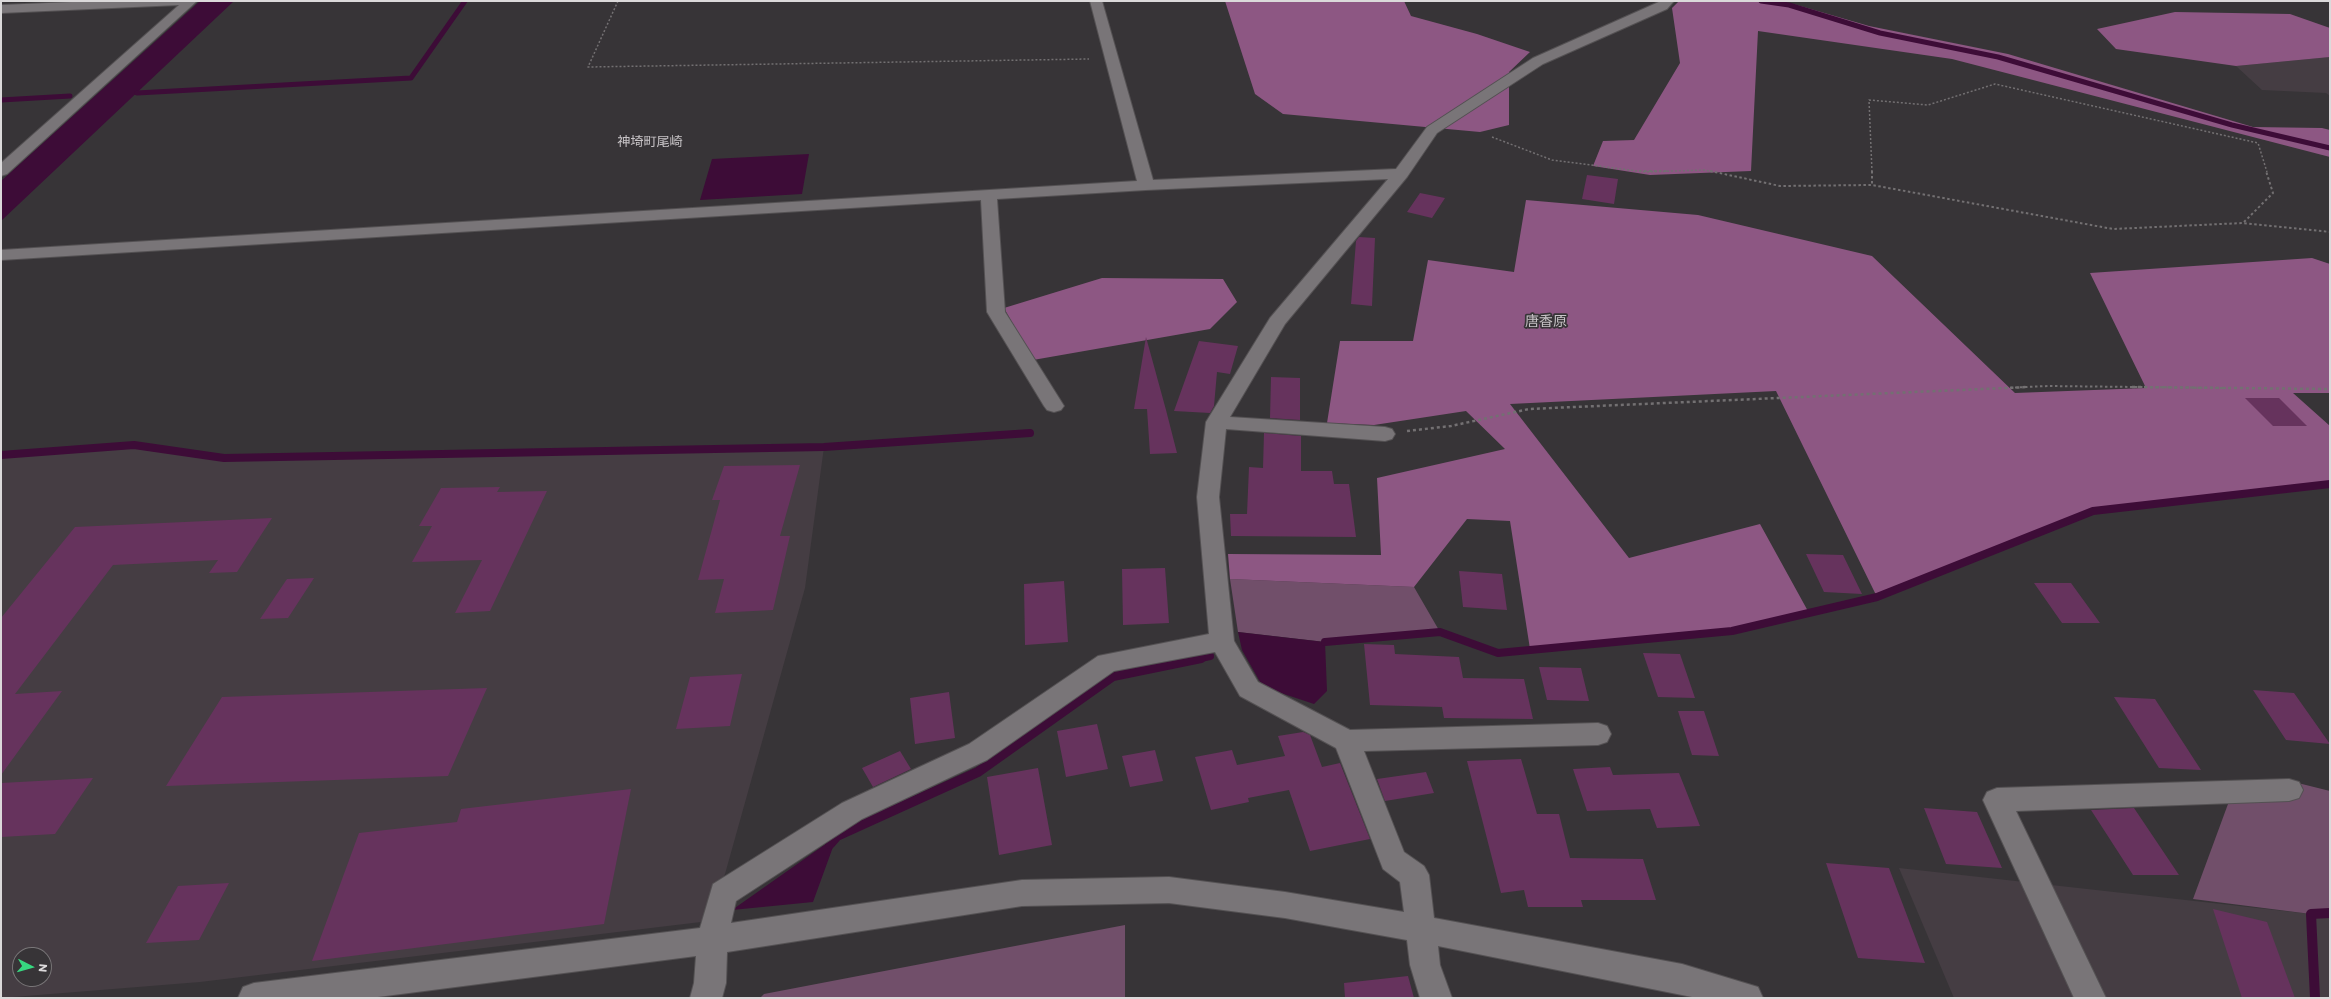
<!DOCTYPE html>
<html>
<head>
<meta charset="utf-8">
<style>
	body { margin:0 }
	#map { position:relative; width:2331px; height:999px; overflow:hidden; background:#373437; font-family:Poppins,sans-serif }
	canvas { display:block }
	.frame { position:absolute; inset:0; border:2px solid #dbd9da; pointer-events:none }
	.north { position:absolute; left:12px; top:947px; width:40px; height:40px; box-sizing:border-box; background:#373437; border:1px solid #797678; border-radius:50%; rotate:96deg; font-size:11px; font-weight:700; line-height:16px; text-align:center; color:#dbd9da }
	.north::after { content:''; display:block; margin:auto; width:14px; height:18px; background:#37d880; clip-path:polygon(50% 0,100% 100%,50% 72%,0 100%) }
</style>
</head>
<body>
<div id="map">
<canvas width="2331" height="999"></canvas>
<div class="frame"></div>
<div class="north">N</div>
</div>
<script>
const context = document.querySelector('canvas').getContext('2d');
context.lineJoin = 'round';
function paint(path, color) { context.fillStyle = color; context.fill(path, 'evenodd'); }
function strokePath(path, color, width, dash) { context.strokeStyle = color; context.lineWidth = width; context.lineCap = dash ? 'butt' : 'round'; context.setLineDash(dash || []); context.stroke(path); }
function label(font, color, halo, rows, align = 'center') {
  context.font = font + ' Poppins,"Noto Sans JP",sans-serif'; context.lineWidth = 3.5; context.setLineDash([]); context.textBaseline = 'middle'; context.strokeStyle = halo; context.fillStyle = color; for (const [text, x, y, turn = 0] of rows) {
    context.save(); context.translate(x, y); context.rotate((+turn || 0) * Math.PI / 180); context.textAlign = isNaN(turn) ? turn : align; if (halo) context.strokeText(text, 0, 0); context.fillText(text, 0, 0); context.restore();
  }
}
paint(new Path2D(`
	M2330,57V96L2326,93L2262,90L2236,66Z
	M134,445L224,458L824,447L805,588L725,874L701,922L200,982L1,998V455ZM20,955H44V979H20Z
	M1899,868L2311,914L2330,913V998H1954Z`), '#453d43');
paint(new Path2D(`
	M1230,579L1414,587L1440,632L1325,642L1238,632Z
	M2286,780L2330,791V913L2311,914L2193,899L2235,785Z
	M1125,925V998H760L764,994Z`), '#714f6a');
paint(new Path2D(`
	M1225,1H1404L1411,16L1477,34L1530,52L1509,72V125L1480,132L1283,114L1255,94Z
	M1679,1H1776L1797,5L1869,26L2008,54L2253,127L2322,128L2330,130V157L1952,59L1758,31L1751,171L1650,175L1593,166L1603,141L1634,140L1680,63L1672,8Z
	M2175,12L2290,14L2330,28V57L2236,66L2116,49L2097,29Z
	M1526,200L1698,215L1872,256L2015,393L2146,388L2090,273L2312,258L2330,264V393H2293L2330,426V484L2093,511L1877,597L1776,391L1510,404L1629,558L1760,524L1809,613L1732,631L1530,649L1510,521L1467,519L1414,587L1230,579L1228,554L1381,555L1377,478L1505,449L1466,411L1374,425L1327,423L1340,341H1413L1428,260L1514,272Z
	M1102,278L1223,279L1237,302L1210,329L1033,360L1004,308Z`), '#8d5783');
paint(new Path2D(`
	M200,1H234L1,221V181Z
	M809,154L802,194L700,200L712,159Z
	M1238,632L1325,642L1327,691L1314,704L1263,687L1242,650Z
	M837,836L813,902L732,910Z`), '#3d0c37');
strokePath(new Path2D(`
	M1761,1L1789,5L1880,33L1998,57L2232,125L2330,148
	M137,93L411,78L465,1
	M1,100L70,96`), '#3d0c37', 5);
strokePath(new Path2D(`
	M1,455L134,445L224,458L824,447L1030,433
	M1325,642L1440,632L1498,653L1732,631L1877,597L2093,511L2330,484
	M1196,659L1210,656`), '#3d0c37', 8);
strokePath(new Path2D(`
	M830,844L837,836L978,772L1113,676L1201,658
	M2315,998L2311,914L2330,913`), '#3d0c37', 10);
paint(new Path2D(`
	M1587,175L1618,179L1614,204L1582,199Z
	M1420,193L1445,198L1432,218L1407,212Z
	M1359,237L1375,238L1372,306L1351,304L1356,241Z
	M1146,337L1166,410L1177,453L1150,454L1147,409H1134Z
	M1199,341L1238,346L1230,374L1217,372L1214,406L1210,413L1174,411Z
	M1271,377L1300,378V420L1270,418Z
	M2245,398H2279L2307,426H2273Z
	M1264,433L1301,436V471H1332L1334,484H1349L1356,537L1231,536L1230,514H1247L1249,467L1263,468Z
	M800,465L780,536H790L773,610L715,613L724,579L698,580L720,500H712L724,466Z
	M500,487L497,492L547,491L490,611L455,613L482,560L412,562L432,526H419L441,488Z
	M272,518L237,572L209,573L218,560L113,565L15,694L62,691L1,775V618L75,527Z
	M1806,554L1843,555L1862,594L1824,592Z
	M1165,568L1169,623L1123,625L1122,569Z
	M1459,571L1502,574L1507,610L1463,607Z
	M314,578L288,618L260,619L287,579Z
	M1064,581L1068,642L1025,645L1024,584Z
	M2034,583H2071L2100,623H2062Z
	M1364,644L1394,645L1395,654L1459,657L1463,678L1524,679L1533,719L1444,718L1442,707L1370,705Z
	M1643,653L1680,654L1695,698L1658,697Z
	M1539,667L1581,668L1589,701L1547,700Z
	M742,674L730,726L676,729L690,677Z
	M487,688L448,776L166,786L222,697Z
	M2253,690L2294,693L2330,744L2286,740Z
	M949,692L955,738L915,744L910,698Z
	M2114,697L2155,699L2201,770L2159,768Z
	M1678,711H1704L1719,756L1692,755Z
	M1097,724L1108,769L1066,777L1057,731Z
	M1303,732L1310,735L1322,767L1340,763L1370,839L1310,851L1289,790L1248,798L1249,802L1211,810L1195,757L1232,750L1237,765L1285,756L1278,736Z
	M1155,750L1163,781L1130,787L1122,756Z
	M900,751L911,769L873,787L862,768Z
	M1521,759L1537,814H1559L1570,858L1643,859L1656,900H1581L1583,907H1528L1524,890L1501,893L1467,761Z
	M1610,767L1613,775L1679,773L1700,826L1657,828L1650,809L1587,811L1573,769Z
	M1038,768L1052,845L999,855L987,777Z
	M1426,772L1434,793L1385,801L1377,779Z
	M93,778L55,834L1,837V783Z
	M631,789L604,924L312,961L359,833L457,822L461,809Z
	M1924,808L1977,812L2002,868L1946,864Z
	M2134,808L2179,875H2133L2091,810Z
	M1826,863L1889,868L1925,963L1858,958Z
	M229,883L199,940L146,943L178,886Z
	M2213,909L2267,922L2295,998H2242Z
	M1408,976L1414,998H1345L1344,983Z`), '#66335d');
const minor = new Path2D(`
	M95,1H197L7,174L1,176V163L179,5L1,13V5Z
	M1090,1H1102L1153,180L1396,169L1427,127L1533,58L1661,1H1674L1667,9L1543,64L1437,133L1407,177L1285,324L1230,417L1385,427L1392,429L1395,434L1392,439L1385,441L1226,429L1219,497L1234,641L1258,682L1350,730L1598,723L1607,726L1611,734L1607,742L1598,745L1364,751L1404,852L1424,866L1429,875L1434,918L1682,964L1758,987L1763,998H1697L1438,946L1440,965L1452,998H1420L1410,965L1407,940L1285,918L1169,903L1022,906L727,952L726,983L722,998H690L694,983L696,956L370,998H238L243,987L254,983L700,928L713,884L842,803L969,744L1098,656L1209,634L1197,497L1206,422L1270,318L1388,179L1146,190L997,199L1005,312L1064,406L1061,410L1054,412L1047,410L1044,406L987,312L981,200L1,260V250L1137,181ZM1215,652L1240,696L1336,748L1383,869L1400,882L1404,912L1285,892L1169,877L1022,880L731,923L736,901L862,819L987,760L1114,671Z
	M2289,779L2299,782L2303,790L2299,798L2289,801L2016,811L2106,998H2074L1983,800L1987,792L1997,788Z`);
strokePath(minor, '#545153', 2);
strokePath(new Path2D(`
	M618,1L588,67L1089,59
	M1492,137L1552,160L1645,172L1704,170L1714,172
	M1872,172L1869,100L1928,105L1995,84L2258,143L2267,172`), '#737072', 1.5, [2, 2]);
strokePath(new Path2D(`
	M1639,171H1669
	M1710,171L1780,186L1872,185L2113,229L2243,223L2330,232
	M1872,171V185
	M2244,222L2273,193L2266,171
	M2005,388L2048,386L2226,388`), '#737072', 2, [2.5, 2.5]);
strokePath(new Path2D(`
	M2132,387L2330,389
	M1407,431L1451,426L1529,409L2028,387`), '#737072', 2.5, [3, 3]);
paint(minor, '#797578');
label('13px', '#c8c4c7', '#373437', [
	["神埼町尾崎",650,143]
]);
label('14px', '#c8c4c7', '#373437', [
	["唐香原",1546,322]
]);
</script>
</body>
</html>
